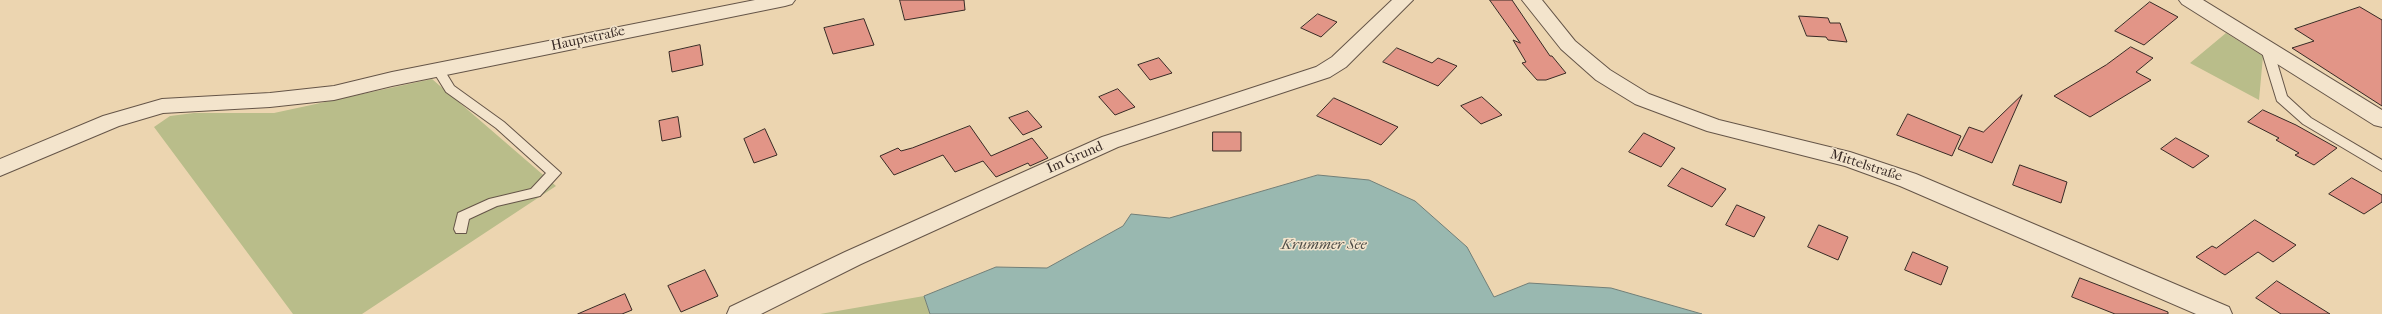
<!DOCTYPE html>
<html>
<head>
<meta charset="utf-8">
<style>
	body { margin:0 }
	canvas { display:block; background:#ecd5b0 }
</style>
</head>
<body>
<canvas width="2382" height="314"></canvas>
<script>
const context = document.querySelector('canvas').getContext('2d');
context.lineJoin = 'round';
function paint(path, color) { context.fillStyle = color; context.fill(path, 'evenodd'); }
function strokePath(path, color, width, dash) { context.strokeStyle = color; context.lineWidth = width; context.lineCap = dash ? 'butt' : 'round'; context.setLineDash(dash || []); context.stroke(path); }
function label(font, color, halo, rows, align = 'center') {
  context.font = font + ' "IM FELL French Canon",serif'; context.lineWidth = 3; context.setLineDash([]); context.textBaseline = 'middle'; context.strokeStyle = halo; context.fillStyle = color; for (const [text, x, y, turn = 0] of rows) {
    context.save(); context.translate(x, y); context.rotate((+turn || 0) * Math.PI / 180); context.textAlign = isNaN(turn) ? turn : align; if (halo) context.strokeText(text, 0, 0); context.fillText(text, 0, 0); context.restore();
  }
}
paint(new Path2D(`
	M2226,33L2263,56L2259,100L2190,63Z
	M432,79L556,186L362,314H293L154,127L170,116L194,113H274Z
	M924,296L930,314H820Z`), '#b9bd8a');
const water = new Path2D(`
	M1318,175L1369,180L1415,201L1467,247L1494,297L1529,283L1611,288L1702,314H930L924,296L996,267L1047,268L1123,226L1131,214L1169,218Z`);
paint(water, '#99b8b0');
strokePath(water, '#727f78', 1);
const building = new Path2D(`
	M900,0H964L965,10L905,20Z
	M1490,0H1512L1550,56H1552L1566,73L1546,80H1537L1522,63L1526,62L1513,40L1520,43Z
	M2150,2L2178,17L2144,45L2115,31Z
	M2360,7L2382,20V106L2292,48L2314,41L2295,29Z
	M1318,14L1337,22L1321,37L1301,28Z
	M1799,16L1828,18L1830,23H1840L1847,42L1828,40L1826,37L1807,36Z
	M864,19L874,45L833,54L824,28Z
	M700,45L703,65L672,72L669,52Z
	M2131,47L2153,58L2136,72L2151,80L2090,117L2054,96L2106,65Z
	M1397,48L1432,63L1438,58L1457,66L1438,86L1383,62Z
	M1159,58L1172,73L1150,80L1138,65Z
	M1118,89L1135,107L1115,115L1099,97Z
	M2022,95L1992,163L1958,149L1969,127L1983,132Z
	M1482,97L1502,115L1481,124L1461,106Z
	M1334,98L1398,127L1381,145L1317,116Z
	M2263,110L2296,125L2337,148L2314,165L2295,155L2299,153L2276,140L2279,138L2248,122Z
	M1028,111L1042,127L1023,135L1009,118Z
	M1908,114L1961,136L1952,156L1897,135Z
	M678,117L681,137L662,141L659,121Z
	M970,126L991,156L1032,138L1048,158L1030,166L1028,163L996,177L983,161L955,172L943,155L894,175L880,156L898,148L901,151L912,148Z
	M765,129L777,155L754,163L744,139Z
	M1213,132H1241V151H1213Z
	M1644,133L1675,148L1661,167L1629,152Z
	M2176,138L2209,156L2193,168L2161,149Z
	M2020,165L2067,182L2061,203L2013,185Z
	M1682,168L1726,189L1712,207L1668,186Z
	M2352,178L2382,195V202L2364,214L2329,194Z
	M1737,205L1765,217L1754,237L1726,225Z
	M2255,220L2296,245L2273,262L2258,252L2225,275L2196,257L2212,246L2216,248Z
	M1819,225L1848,237L1838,260L1808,247Z
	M1913,252L1948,267L1941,285L1905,270Z
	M705,270L718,296L681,312L668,286Z
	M2080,278L2168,312V314H2115L2072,297Z
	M2277,281L2330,314H2281L2256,298Z
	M625,294L632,310L622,314H578Z`);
paint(building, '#e29587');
strokePath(building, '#382a25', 1);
const lane = new Path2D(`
	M2267,45L2273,49L2287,96L2311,118L2382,160V171L2303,124L2277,101L2261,49Z
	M439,67L443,68L454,86L504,122L561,173L540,196L497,206L469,219L466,233H456L454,229L458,213L489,199L531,189L546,173L496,128L446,92L433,71Z`);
const street = new Path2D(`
	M755,0H795L792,4L785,6L392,86L334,100L270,107L163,113L119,126L0,176V159L103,116L162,99L270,93L334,86L392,72Z
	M1392,0H1413L1346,67L1330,77L1118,147L861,264L761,314H727L730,307L845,252L1102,137L1316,67L1332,57Z
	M1522,0H1542L1575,41L1610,70L1649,94L1719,120L1850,152L1916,174L2229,307L2232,314H2196L1900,186L1845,166L1707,131L1635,104L1596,80L1561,49Z
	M2179,0H2203L2382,110V127L2374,125L2182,4Z`);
strokePath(lane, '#655548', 2);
strokePath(street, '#655548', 2);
paint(lane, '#f3e4cc');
paint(street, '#f3e4cc');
label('14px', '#382a25', '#f3e4cc', [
	["Hauptstraße",588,39,-12],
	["Im Grund",1075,158,-24],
	["Mittelstraße",1866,166,18]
]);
label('italic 15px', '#504e48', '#f3e4cc', [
	["Krummer See",1324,245]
]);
</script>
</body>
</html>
